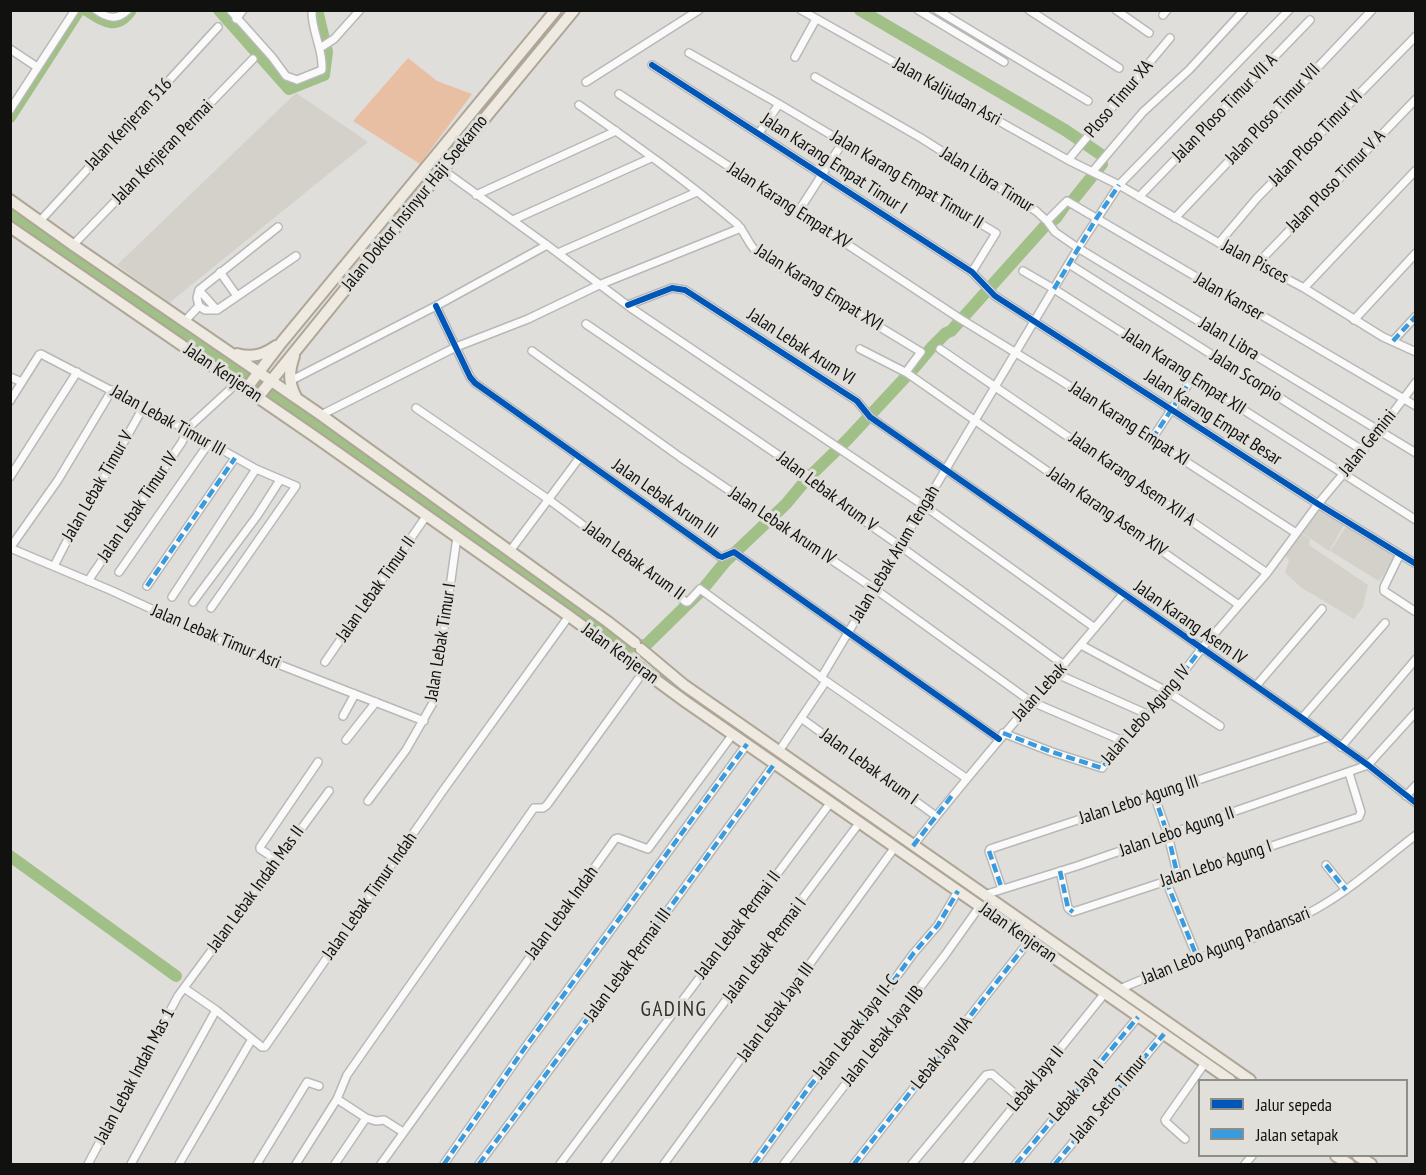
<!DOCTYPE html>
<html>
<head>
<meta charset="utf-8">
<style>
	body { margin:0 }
	#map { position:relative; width:1426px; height:1175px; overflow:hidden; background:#dfdedb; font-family:"PT Sans Narrow",sans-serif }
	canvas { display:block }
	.frame { position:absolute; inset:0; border:12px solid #11110f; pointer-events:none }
	.legend { position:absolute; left:1198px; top:1079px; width:210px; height:78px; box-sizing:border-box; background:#e0dfda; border:2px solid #8d8d89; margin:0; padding:8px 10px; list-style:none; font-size:18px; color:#11110f }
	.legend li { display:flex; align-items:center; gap:12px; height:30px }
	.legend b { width:30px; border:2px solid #8d8d89 }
</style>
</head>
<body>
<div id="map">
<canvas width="1426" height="1175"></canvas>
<div class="frame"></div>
<ul class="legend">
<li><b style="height:8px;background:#0057b8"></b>Jalur sepeda</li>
<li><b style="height:8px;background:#3a9ade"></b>Jalan setapak</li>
</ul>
</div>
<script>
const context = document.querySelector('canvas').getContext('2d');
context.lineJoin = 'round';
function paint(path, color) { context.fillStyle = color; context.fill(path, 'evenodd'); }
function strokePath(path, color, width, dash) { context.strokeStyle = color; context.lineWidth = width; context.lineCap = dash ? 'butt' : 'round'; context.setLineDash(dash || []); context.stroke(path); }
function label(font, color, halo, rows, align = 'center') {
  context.font = font + ' "PT Sans Narrow",sans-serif'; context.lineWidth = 6; context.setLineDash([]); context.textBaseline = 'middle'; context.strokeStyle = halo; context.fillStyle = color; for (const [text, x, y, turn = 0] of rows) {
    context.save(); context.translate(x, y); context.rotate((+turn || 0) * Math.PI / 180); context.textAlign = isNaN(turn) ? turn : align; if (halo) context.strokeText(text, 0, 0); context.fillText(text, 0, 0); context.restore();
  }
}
paint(new Path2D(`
	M296,93L368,142L169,303L117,265Z
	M1318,508L1344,525L1329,551L1302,533Z
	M1347,525L1397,556L1379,581L1330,551Z
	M1300,533L1310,539L1309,545L1368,585L1363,607L1354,619L1302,588L1285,573L1289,560L1285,555Z`), '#d3d1c9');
paint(new Path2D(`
	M408,58L437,81L472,94L420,164L353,121Z`), '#e8bfa2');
strokePath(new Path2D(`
	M86,10C104,21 116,31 131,10
	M219,10L289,89L324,75L327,52L317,10
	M860,10L1065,130L1103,156
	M10,117L79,10
	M10,213L613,633L627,647L646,645L703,589L725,562L786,504L806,480L847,440L915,367L931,348L946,333L951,331L1044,227L1056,218L1065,205L1073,200L1102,164
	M10,856L176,976`), '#a0c087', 12);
const minor = new Path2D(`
	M96,10C107,18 117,21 128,10
	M230,10L272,57L286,76L297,80L322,70C324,50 311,31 312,10
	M801,10L1068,160L1119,185L1219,243L1304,288L1383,337L1416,352
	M918,10L1004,62
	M937,10L1088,101
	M1029,10L1119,68
	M1116,10L1149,33
	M1163,15L1167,10
	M236,19L243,10
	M320,48L334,39L360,10
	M10,49L37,67
	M689,53L779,104L996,233L972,272
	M795,57L816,19
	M652,65L972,272L995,296L1318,504L1416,564
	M815,77L921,138L1036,211L1047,221L1055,232L1078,248L1416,453
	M586,82L699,10
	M619,94L959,318L1060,380L1296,533
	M579,105C633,143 687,181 737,224C746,233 748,245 758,253L921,352L906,372
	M10,110L75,10
	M759,133L779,104
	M1068,160L1170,38
	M443,170L547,245L631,308L923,505L1095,628
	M1093,171L1143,112L1189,70L1244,10
	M476,195L616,131
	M1139,197L1310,20
	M798,212L843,142
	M1175,218L1372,10
	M513,220L651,158
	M40,221L218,27
	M1047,221L1067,201L1416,406
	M278,227L199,290L197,298L199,306L205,310H217L296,256
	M1219,243L1257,198L1416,36
	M73,245L253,59
	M558,253L697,192
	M1069,264L1362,450
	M1257,264L1416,99
	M1023,271L1054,289L1416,520
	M220,272L237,296
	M1304,288L1416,170
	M199,290L217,310
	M628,305L672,288L685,290L857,401L870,417L1302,718L1368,765L1416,803
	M436,306L470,377L475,383L719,556L722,557L734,552L999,739
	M1354,320L1416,253
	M185,321L199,306
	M586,324L809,476L817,488L900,546L1064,665
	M1393,341L1416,316
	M860,349L907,373L1239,605
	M940,349L1267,573
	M532,351L680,457L879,592L1030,701L1123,741
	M10,377L22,382
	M290,381L436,306L547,245
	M10,401L39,355L41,354L187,430L256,469L296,486L211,608
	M416,408L548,499L686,602H688L700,589L826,681L966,778
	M321,415L456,347L528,319L599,285L741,228
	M1152,439L1193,377
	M10,477L77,372
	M10,548L110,590L239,649L424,721
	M10,548L58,480L112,390
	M510,551L580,457
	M1400,554L1384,587V591L1416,612
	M54,566L71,533L83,515L144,406
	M119,572L209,443
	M88,581L182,442L188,428L237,383
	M147,586L235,458
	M172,597L256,469
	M193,602L257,516L280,480
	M1081,645L1168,692L1220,726
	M325,662L427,515
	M1057,674L1147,714
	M821,678L1078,248L1119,185L1289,10
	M1256,686L1322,609
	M343,716L355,694
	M801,718L936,816
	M1302,718L1385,623
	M1003,733L1052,752L1102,768L1123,741L1168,692L1202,648L1267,573L1318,504L1380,430L1416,382
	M346,740L376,702
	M1341,747L1416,659
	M779,751L826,681
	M1154,795L1168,835L1178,877
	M1406,796L1416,785
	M368,801L406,750L434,701L457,537
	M913,846C980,759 1053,679 1123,594
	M277,860L260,849V847L318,762
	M1326,865L1346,890
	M1060,871L1068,908L1073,912L1359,817L1361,812L1349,773
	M1166,881L1197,957
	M1002,889L989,851L990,849L1328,737
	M984,895L1077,866L1368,765L1416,712
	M184,988L216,1010L262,1047H265L442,792L569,616
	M1120,989C1184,960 1255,943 1316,909C1352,889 1383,860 1416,835
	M403,1132L384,1120L376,1121L366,1118L337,1099L347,1075L534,808H543L547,805L644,671
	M1185,1139L1166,1122L1165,1120L1205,1063
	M88,1164L178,996L329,791
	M131,1164L216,1010
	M179,1164L252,1039
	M257,1164L307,1082L319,1086
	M296,1164L337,1099
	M335,1164L366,1118
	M381,1164L615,839L618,838L648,849L733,734
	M444,1164L524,1049L747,744
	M479,1164L650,935L775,763
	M560,1164L831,802
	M605,1164L699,1036L860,822
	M664,1164L895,847
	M754,1164L810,1086L873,1009L913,954L938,925L958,891
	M784,1164L945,955L980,906
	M854,1164L1029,941
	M912,1164L986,1075L992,1074L1020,1098
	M967,1164L1105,993
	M1016,1164L1138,1017
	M1055,1164L1164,1034
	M1245,1164L1252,1156`);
const primary = new Path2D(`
	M10,200L73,245L321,415L608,622L635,643
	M10,227L314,436L569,616L686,702L1230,1080
	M237,354C253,358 263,355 276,346
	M294,356C289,371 288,382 296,397
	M246,389L281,343L556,10
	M258,397L433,181L574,10
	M641,649L684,685L1250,1080
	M1336,1156L1349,1164
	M1358,1156L1371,1164`);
strokePath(minor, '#b8b8b6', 10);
strokePath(primary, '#afa697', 14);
strokePath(minor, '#fafafa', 7);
strokePath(primary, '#eeeae2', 10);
strokePath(new Path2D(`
	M1054,289L1096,219L1119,185
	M1393,341L1416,316
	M1152,439L1193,377
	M147,586L235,458
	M1003,733L1052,752L1102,768L1123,741L1168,692L1202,648
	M1154,795L1168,835L1178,877
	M913,846L954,793
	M989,851L1002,889
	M1326,865L1346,890
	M1060,871L1068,908L1073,912
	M1166,881L1197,957
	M444,1164L524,1049L747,744
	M479,1164L650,935L775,763
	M754,1164L810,1086L873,1009L913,954L938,925L958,891
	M854,1164L1029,941
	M1016,1164L1138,1017
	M1055,1164L1164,1034`), '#3a9ade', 4.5, [9, 4.5]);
strokePath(new Path2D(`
	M652,65L972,272L995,296L1318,504L1416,564
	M628,305L672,288L685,290L857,401L870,417L1302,718L1368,765L1416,803
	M436,306L470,377L475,383L719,556L722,557L734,552L999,739`), '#0057b8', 6);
label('18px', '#11110f', '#e0dfda', [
	["Jalan Kalijudan Asri",947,92,29],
	["Ploso Timur XA",1119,99,-50],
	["Jalan Ploso Timur VII A",1225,108,-46],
	["Jalan Ploso Timur VII",1273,114,-47],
	["Jalan Kenjeran 516",129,124,-47],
	["Jalan Ploso Timur VI",1316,138,-46],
	["Jalan Kenjeran Permai",163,152,-46],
	["Jalan Karang Empat Timur I",834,164,33],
	["Jalan Karang Empat Timur II",907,180,31],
	["Jalan Libra Timur",987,180,32],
	["Jalan Ploso Timur V A",1336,181,-46],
	["Jalan Doktor Insinyur Haji Soekarno",415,203,-51],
	["Jalan Karang Empat XV",789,206,33],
	["Jalan Pisces",1255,262,28],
	["Jalan Karang Empat XVI",819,288,32],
	["Jalan Kanser",1229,297,30],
	["Jalan Libra",1229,339,31],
	["Jalan Lebak Arum VI",801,347,33],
	["Jalan Karang Empat XII",1184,372,33],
	["Jalan Kenjeran",223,373,34],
	["Jalan Scorpio",1246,376,32],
	["Jalan Karang Empat Besar",1213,418,33],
	["Jalan Lebak Timur III",168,421,29],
	["Jalan Karang Empat XI",1129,424,33],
	["Jalan Gemini",1368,443,-51],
	["Jalan Karang Asem XII A",1132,479,35],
	["Jalan Lebak Timur V",98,486,-60],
	["Jalan Lebak Arum V",827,492,37],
	["Jalan Lebak Arum III",665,499,35],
	["Jalan Lebak Timur IV",138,507,-56],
	["Jalan Karang Asem XIV",1107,512,35],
	["Jalan Lebak Arum IV",782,526,34],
	["Jalan Lebak Arum Tengah",895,554,-59],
	["Jalan Lebak Arum II",634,561,36],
	["Jalan Lebak Timur II",376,589,-55],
	["Jalan Karang Asem IV",1190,623,35],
	["Jalan Lebak Timur Asri",216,637,23],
	["Jalan Lebak Timur I",441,642,-81],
	["Jalan Kenjeran",620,654,36],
	["Jalan Lebak",1040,692,-48],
	["Jalan Lebo Agung IV",1146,715,-49],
	["Jalan Lebak Arum I",869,767,36],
	["Jalan Lebo Agung III",1139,800,-18],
	["Jalan Lebo Agung II",1177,832,-19],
	["Jalan Lebo Agung I",1216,864,-18],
	["Jalan Lebak Indah Mas II",256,889,-54],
	["Jalan Lebak Timur Indah",370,896,-55],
	["Jalan Lebak Indah",562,913,-54],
	["Jalan Lebak Permai II",738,925,-53],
	["Jalan Kenjeran",1018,933,35],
	["Jalan Lebo Agung Pandansari",1226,946,-22],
	["Jalan Lebak Permai I",765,950,-53],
	["Jalan Lebak Permai III",628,965,-54],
	["Jalan Lebak Jaya III",776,1012,-54],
	["Jalan Lebak Jaya II-C",856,1027,-52],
	["Jalan Lebak Jaya IIB",883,1036,-52],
	["Lebak Jaya IIA",942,1053,-52],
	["Jalan Lebak Indah Mas 1",135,1076,-62],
	["Lebak Jaya II",1036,1079,-51],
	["Lebak Jaya I",1077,1091,-50],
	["Jalan Setro Timur",1109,1099,-50]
]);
context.letterSpacing = '1.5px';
label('21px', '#31302c', '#e0dfda', [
	["GADING",674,1010]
]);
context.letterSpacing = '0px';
</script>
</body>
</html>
